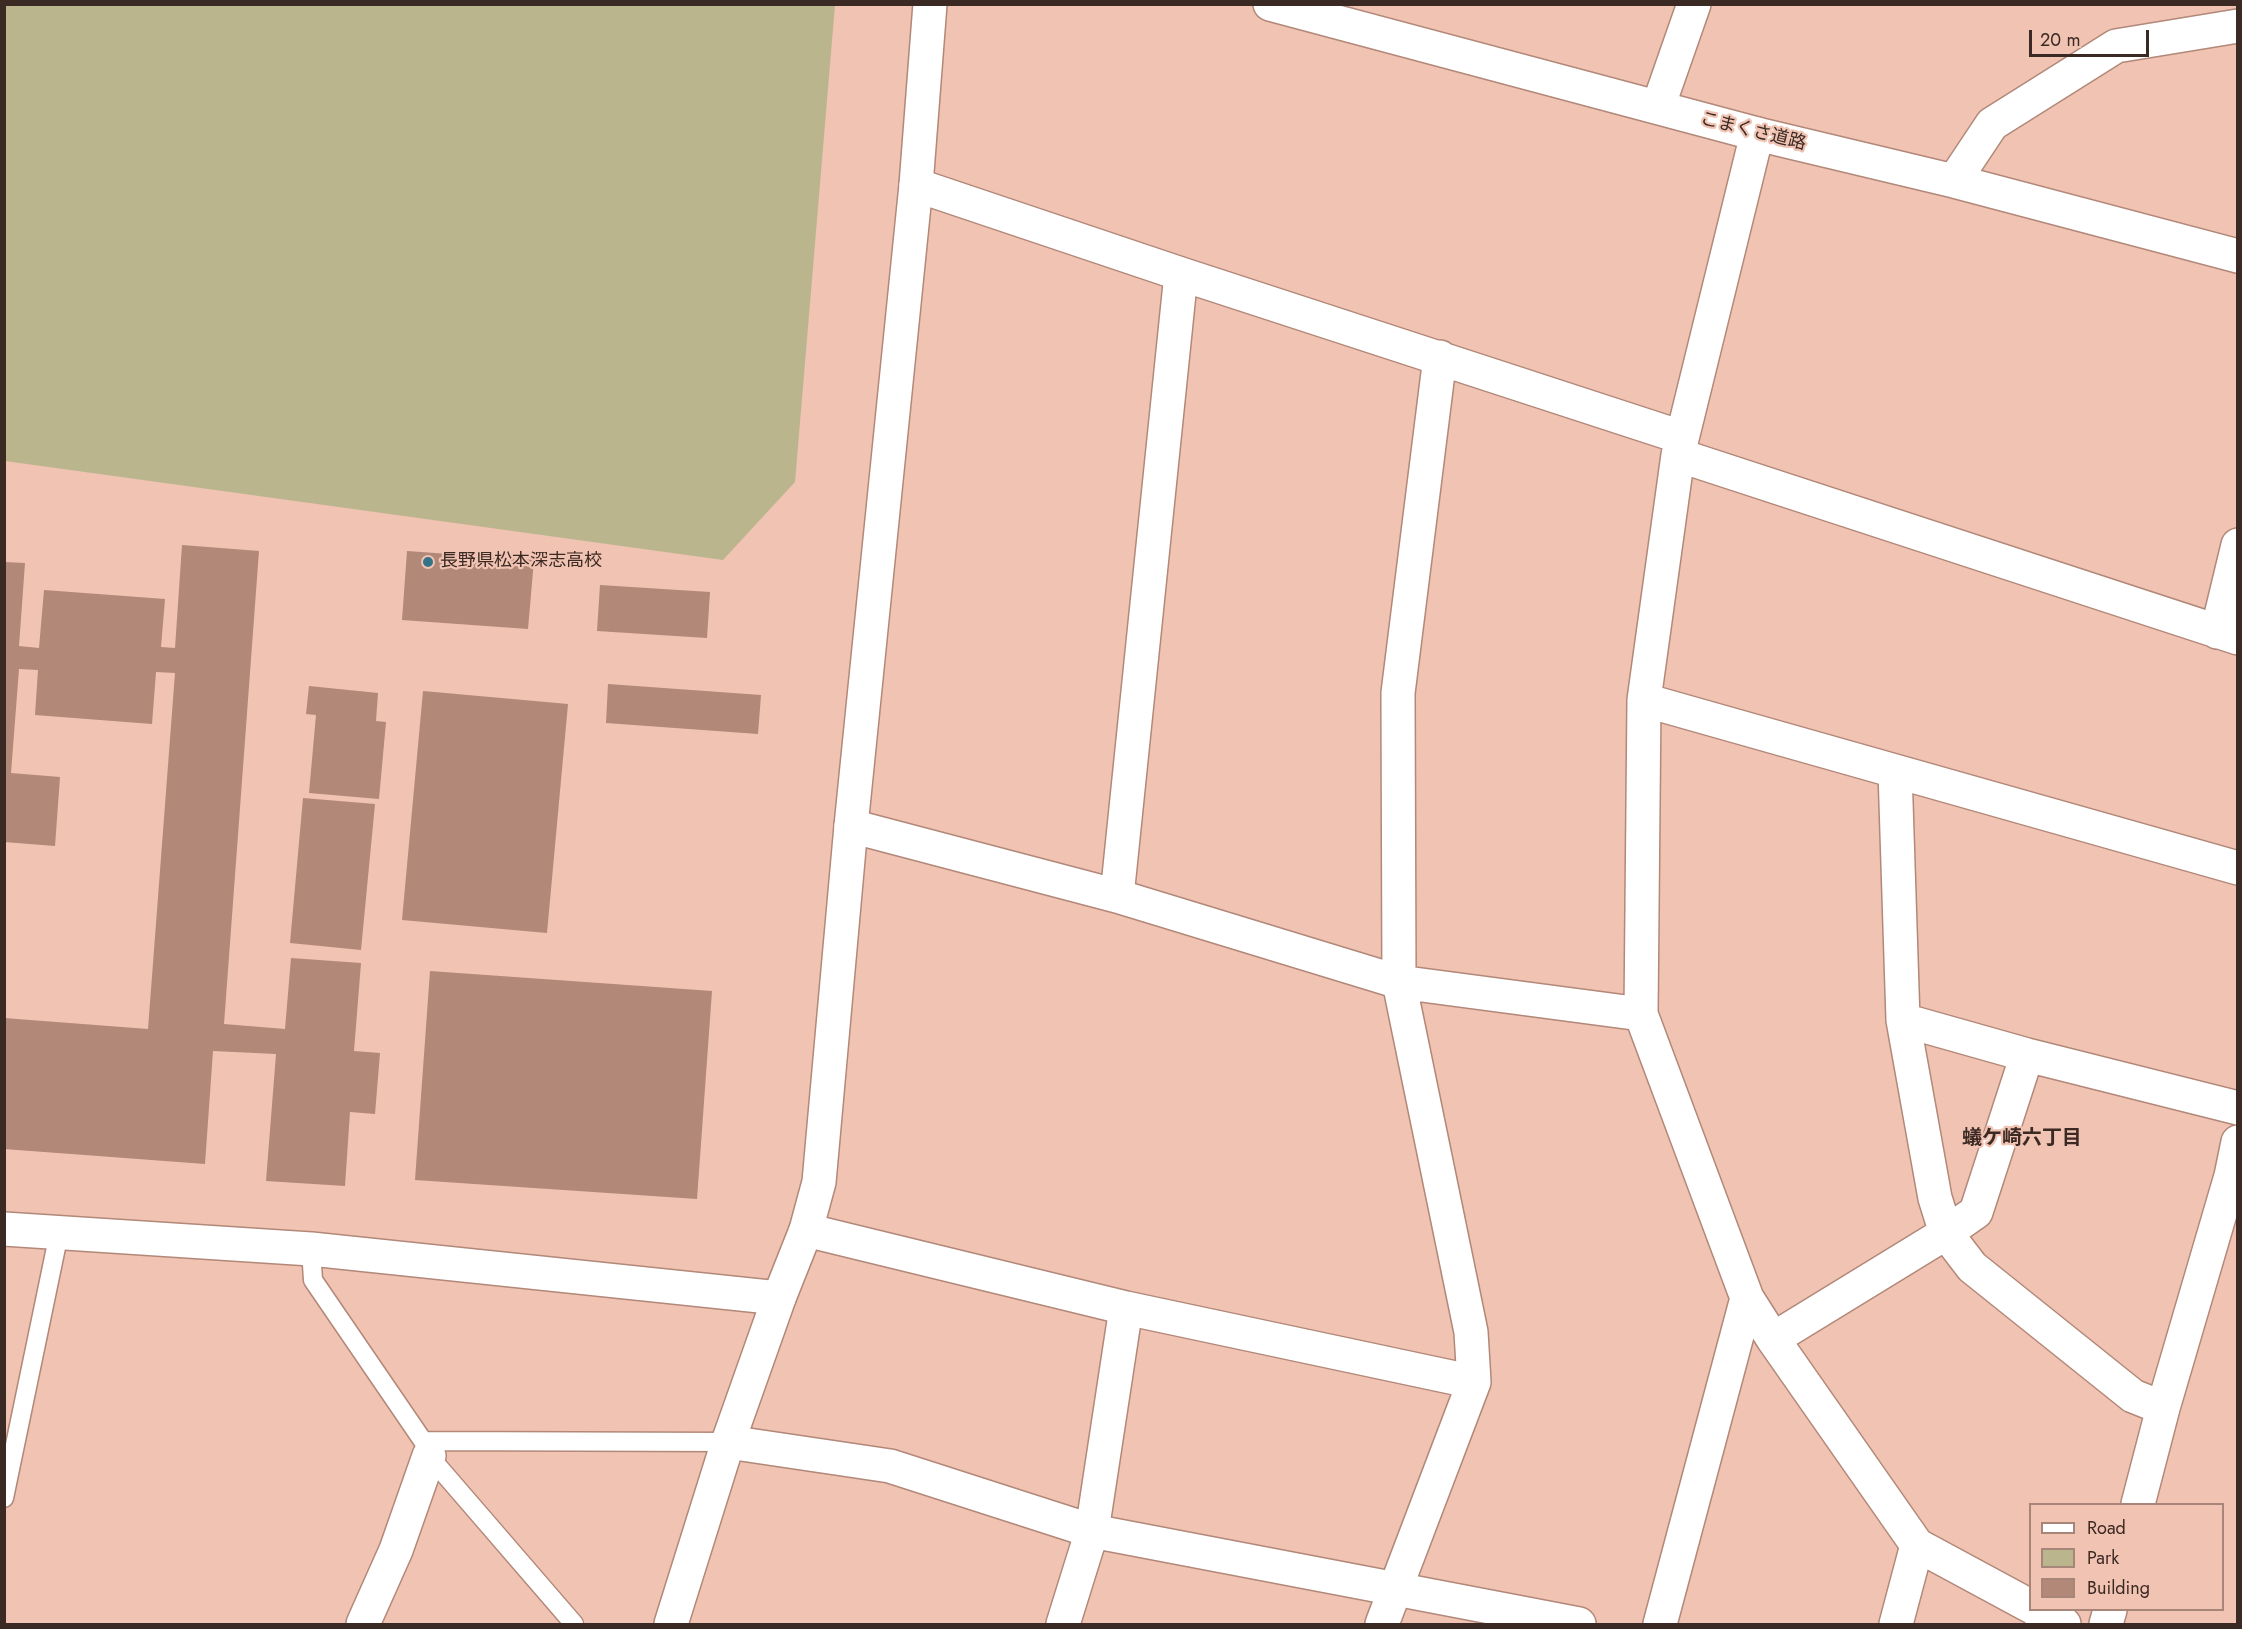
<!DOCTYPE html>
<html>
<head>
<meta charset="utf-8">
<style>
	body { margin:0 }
	#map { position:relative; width:2242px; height:1629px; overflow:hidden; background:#f0c3b3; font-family:Jost,sans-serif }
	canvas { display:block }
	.frame { position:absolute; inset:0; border:6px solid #3b2923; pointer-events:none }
	.legend { position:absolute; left:2029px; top:1503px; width:195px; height:108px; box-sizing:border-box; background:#f0c3b3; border:2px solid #a88579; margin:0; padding:8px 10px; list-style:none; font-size:18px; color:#3b2923 }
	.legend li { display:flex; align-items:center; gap:12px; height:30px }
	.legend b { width:30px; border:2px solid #a88579 }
	.scale { position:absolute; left:2029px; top:30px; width:120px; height:27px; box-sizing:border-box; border:3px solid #3b2923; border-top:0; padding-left:8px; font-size:18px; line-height:21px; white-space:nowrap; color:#3b2923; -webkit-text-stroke:4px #f0c3b3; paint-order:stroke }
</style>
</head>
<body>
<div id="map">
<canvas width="2242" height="1629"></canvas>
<div class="frame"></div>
<ul class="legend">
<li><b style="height:8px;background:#fff"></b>Road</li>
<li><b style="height:16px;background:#bbb58e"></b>Park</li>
<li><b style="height:16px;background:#b28879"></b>Building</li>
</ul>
<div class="scale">20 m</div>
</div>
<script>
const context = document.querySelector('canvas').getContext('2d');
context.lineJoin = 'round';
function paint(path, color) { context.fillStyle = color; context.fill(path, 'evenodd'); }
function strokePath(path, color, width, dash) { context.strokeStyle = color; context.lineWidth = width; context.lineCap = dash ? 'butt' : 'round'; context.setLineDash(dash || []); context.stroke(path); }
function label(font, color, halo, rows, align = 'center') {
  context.font = font + ' Jost,"Noto Sans JP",sans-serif'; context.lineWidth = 4.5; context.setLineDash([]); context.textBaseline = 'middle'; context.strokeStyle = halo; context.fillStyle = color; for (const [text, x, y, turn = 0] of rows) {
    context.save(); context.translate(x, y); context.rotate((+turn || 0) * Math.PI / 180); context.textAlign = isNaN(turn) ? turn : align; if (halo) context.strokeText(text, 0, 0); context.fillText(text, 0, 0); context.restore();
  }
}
paint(new Path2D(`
	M5,4L835,5L795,482L723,560L5,461Z`), '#bbb58e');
paint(new Path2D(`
	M182,545L259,551L224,1024L285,1029L291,958L361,963L354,1051L380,1053L375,1114L350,1112L345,1186L266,1181L276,1054L213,1051L205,1164L4,1149V1018L148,1029L175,673L156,672L152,724L35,715L38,670L19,669L11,773L60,777L55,846L4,842V562L25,563L19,646L39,648L44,590L165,599L161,647L175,648Z
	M407,551L534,560L528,629L402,620Z
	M600,585L710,592L707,638L597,631Z
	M608,684L761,695L758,734L606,723Z
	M309,686L378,693L376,721L386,722L379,799L309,793L316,715L306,714Z
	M423,691L568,704L547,933L402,920Z
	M303,798L375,804L361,950L290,943Z
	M430,971L712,991L697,1199L415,1180Z`), '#b28879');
const service = new Path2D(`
	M311,1249L313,1280L423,1441L429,1456L574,1624
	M423,1441L728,1442
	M4,1498L59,1233`);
const minor = new Path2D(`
	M1658,107L1694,4
	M1757,134L1678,455L1644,700L1641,1014L1747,1298L1773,1339L1917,1545L2030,1606
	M916,185L1181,274L1681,437
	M1678,455L2238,638
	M2217,632L2238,545
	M1644,700L2238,868
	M1895,771L1903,1020L1935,1198L1946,1233L1972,1267L2133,1396L2163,1408
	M851,826L1117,896L1399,982L1641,1014
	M1117,896L1181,274
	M1903,1020L2027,1055L2238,1108
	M4,1229L311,1249L779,1298
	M806,1230L1126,1308L1474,1382
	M1773,1339L1946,1233L1976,1212L2027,1055
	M728,1442L890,1466L1092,1531L1579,1624
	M2138,1504L2163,1408L2231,1176L2238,1142
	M2036,1610L2064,1624
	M363,1624L396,1550L429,1456
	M1063,1624L1092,1531L1126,1308
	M1382,1624L1474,1382L1471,1332L1399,982L1398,693L1440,357
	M1660,1624L1747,1298
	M1896,1624L1917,1545
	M2106,1624L2110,1610`);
const tertiary = new Path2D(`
	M1270,4L1757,134L1954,181L2238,256
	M1954,181L1992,124L2116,46L2238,26
	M671,1624L728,1442L779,1298L806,1230L819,1182L851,826L916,185L930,4`);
strokePath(service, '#b28879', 21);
strokePath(minor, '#b28879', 36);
strokePath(tertiary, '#b28879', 36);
strokePath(service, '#fff', 18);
strokePath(minor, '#fff', 33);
strokePath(tertiary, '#fff', 33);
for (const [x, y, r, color] of [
	[428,562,6,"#347488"]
]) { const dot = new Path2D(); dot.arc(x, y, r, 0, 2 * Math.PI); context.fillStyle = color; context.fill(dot); strokePath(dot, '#f0c3b3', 2); }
label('18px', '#3b2923', '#f0c3b3', [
	["こまくさ道路",1753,132,14]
]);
label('18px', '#3b2923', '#f0c3b3', [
	["長野県松本深志高校",440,562]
], 'left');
label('bold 20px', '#3b2923', '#f0c3b3', [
	["蟻ケ崎六丁目",2022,1139]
]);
</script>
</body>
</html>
